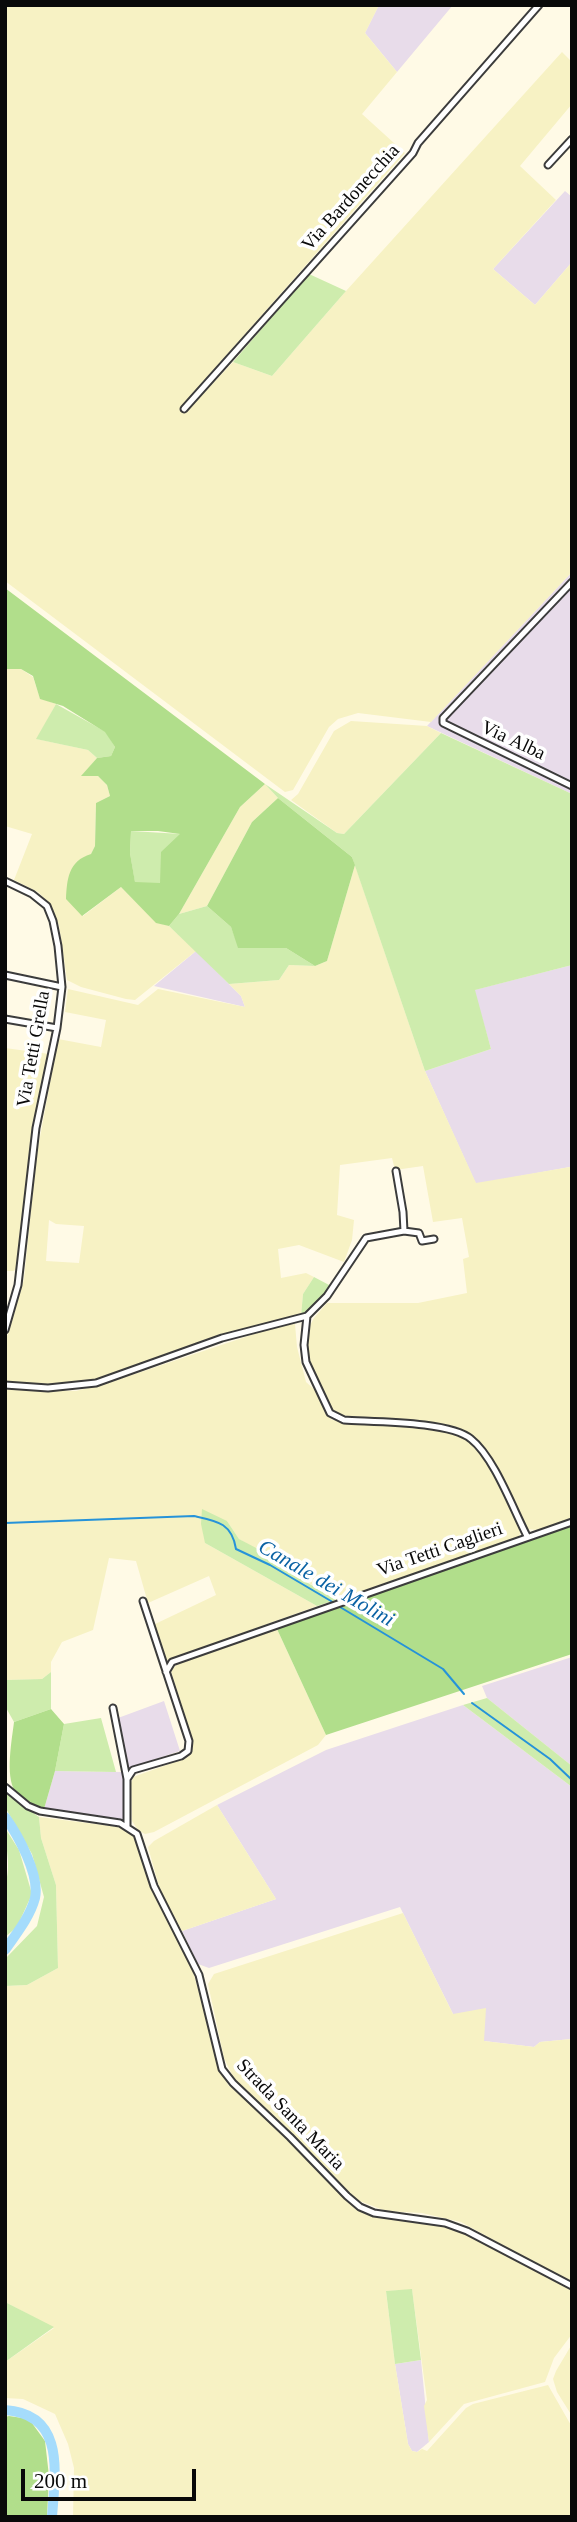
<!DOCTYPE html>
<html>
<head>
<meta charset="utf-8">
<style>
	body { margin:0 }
	#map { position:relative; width:577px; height:2522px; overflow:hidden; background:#fffae6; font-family:Georgia,serif }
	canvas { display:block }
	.frame { position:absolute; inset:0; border:7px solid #090909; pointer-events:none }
	.scale { position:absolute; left:21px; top:2469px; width:175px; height:32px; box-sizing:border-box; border:4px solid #090909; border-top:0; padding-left:9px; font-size:21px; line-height:24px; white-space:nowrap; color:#090909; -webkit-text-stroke:5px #fff; paint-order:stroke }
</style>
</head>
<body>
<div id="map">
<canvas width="577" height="2522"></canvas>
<div class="frame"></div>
<div class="scale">200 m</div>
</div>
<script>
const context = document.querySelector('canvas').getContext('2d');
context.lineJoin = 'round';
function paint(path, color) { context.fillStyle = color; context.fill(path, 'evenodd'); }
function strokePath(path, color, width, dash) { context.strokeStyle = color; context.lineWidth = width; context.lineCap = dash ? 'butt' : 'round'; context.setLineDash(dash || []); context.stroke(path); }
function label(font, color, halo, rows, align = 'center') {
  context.font = font + ' Georgia,serif'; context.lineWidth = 7; context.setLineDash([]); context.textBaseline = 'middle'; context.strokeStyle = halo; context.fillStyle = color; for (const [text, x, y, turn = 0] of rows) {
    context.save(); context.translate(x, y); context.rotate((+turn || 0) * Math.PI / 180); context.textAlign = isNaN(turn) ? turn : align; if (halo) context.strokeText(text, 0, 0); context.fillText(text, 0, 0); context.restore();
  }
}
paint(new Path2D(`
	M379,5H453L397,72L365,33Z
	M565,191L572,197V262L535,305L493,269Z
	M572,572V794L427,726Z
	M196,951L241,996L245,1007L154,986Z
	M572,965V1174L570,1167L476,1184L425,1071L491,1049L474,990Z
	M572,1657V1766L487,1698L482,1686Z
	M164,1701L180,1751L129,1768L118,1718Z
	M463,1705L572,1787V2039L540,2042L534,2047L484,2041L453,2014L400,1907L209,1968L198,1964L182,1931L276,1899L217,1805L326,1750Z
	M55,1771L123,1772V1820L44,1809Z
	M421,2360L429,2442L417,2452L412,2451L408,2444L395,2364Z`), '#e8dcea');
paint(new Path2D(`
	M5,5H379L365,33L397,72L362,114L405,153L184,403L189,409L233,362L272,376L346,291L562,52L572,62V104L520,166L556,200L493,269L535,305L572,262V572L431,722L358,713L338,719L329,727L293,790L285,792L5,581Z
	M5,669H21L33,677L40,698L56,704L37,739L88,750L97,758L82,776H98L107,785L110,796L96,803L95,846L91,854L83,916L121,887L156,922L169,926L196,951L135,1000L126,999L81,987L67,980L59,925L48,902L38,892L14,880L32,834L5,826Z
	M351,721L427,726L441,733L344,834L337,833L291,800L298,794L334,731Z
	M265,784L278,798L252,822L207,906L179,914L240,807Z
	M355,865L425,1071L476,1183L570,1167L572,1519L538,1530L526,1529L479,1443L462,1430L457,1427L339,1415L332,1409L309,1367L307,1331L314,1318L327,1303H418L467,1293L463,1259L469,1257L462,1218L433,1222L423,1166L395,1170L392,1158L340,1165L337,1215L354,1220L352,1240L344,1262L299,1245L278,1249L281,1278L306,1273L314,1277L303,1294L301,1316L223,1336L94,1381L48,1386L5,1383V1343L24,1279L36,1159L58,1039L101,1047L106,1020L65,1012L68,989L138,1005L158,989L245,1007L241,996L229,984L279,980L289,965L315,966L327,961ZM49,1220L56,1224L84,1226L79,1263L46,1261Z
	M5,1048L49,1054L29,1160L20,1260L18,1269L13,1271H5Z
	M295,1324L297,1347L306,1382L315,1390L325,1412L332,1420L437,1429L454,1432L468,1439L484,1456L521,1528L519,1537L336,1600L239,1539L227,1521L205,1543L317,1606L165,1661L153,1625L216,1595L209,1576L148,1603L136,1561L109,1558L93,1630L62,1642L51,1662V1672L42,1679L5,1680V1389L76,1391L108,1383L278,1326Z
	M277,1629L326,1735L318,1745L154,1832L145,1834L138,1830L132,1821L131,1783L133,1777L186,1758L192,1753L193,1743L171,1671L178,1663Z
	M217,1805L276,1899L182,1931L160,1890L148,1847L154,1841Z
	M39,1817L119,1827L134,1836L153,1890L190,1961L221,2070L228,2085L273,2123L345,2198L358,2210L374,2216L443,2226L469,2235L572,2290V2334L554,2358L545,2382L464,2404L429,2442L424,2406L427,2400L412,2290L386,2291L395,2364L408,2444L412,2451L417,2452L422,2449L427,2451L466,2408L473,2404L548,2385L572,2427V2517H73L74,2468L68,2444L55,2414L23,2399L5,2398V2362L54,2328L5,2302V1986L27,1985L58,1968L56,1885L41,1838Z
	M403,1913L453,2014L486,2008L484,2041L534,2047L540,2042L572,2039V2283L461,2222L422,2213L386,2211L357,2200L280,2122L235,2081L224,2058L208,1984L214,1974Z
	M572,2344V2416L557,2392L553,2379L556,2371Z`), '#f7f2c4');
paint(new Path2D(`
	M309,274L346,291L272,376L233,362Z
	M56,704L106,732L115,747L111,756L97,758L88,750L36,739Z
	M441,733L572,794V965L475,990L491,1049L425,1071L352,857L278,798L265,784L337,833L344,834Z
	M131,831L181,834L160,883H135L130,853Z
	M207,906L231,927L239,948H286L315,966L289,965L279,980L229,984L169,926L179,914Z
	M314,1277L331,1286L323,1297L301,1316L303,1294Z
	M202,1509L227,1521L239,1539L260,1550L271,1551L275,1563L336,1600L317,1606L205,1543L201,1524Z
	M51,1672V1709L14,1722L5,1706V1680L42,1679Z
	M487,1698L572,1766V1787L463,1705Z
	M101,1718L116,1772L55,1771L64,1724Z
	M5,1793L39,1817L41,1838L56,1885L58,1968L27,1985L5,1986V1959L37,1926L44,1897L32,1854L5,1807Z
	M5,1828L19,1850L32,1894L17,1927L5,1937V1885C12,1865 5,1847 5,1828Z
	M412,2289L421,2360L395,2364L386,2291Z
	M5,2302L54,2327L5,2362Z`), '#ceecad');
paint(new Path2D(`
	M5,588L265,784L240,807L179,914L169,926L156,923L121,887L82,916L66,899C67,880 68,861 91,854L95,846L96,803L110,796L107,785L98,776H81L97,758L111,756L115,747L105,732L63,706L40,699L33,676L21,669H5ZM131,831H158L180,834L161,852L160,883L135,882L130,853Z
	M278,798L352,857L355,865L327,961L315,966L286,948H238L231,927L207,906L252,822Z
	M572,1526V1654L326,1735L277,1629Z
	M51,1709L64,1724L55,1771L44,1809C34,1806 21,1800 15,1791C5,1776 12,1739 14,1722Z
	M9,2416L29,2419L45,2441L49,2476L47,2517H5V2417Z`), '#b1de8b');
strokePath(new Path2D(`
	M5,1523L194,1516C217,1521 232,1523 236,1549L270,1565L336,1604
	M340,1607L443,1669L464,1694
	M472,1703L550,1759L572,1780`), '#2693d9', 2);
strokePath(new Path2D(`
	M5,1817C18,1835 40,1875 35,1898C30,1917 16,1934 5,1950
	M5,2410C66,2414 55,2474 52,2517`), '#a5dcfc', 10);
const minor = new Path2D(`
	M548,165L572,139
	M184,409L413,153L418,143L539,5
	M572,582L443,718V723L572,786
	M5,881L32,894L47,906L53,921L58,946L62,987L57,1028L36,1128L18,1285L5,1330
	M5,975L62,987
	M5,1019L57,1028
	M396,1171L403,1212L404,1231
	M307,1316L304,1345L306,1362L330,1413L344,1420C373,1422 450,1421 471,1439C494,1457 513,1509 527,1536
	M5,1385L48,1388L96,1383L222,1338L307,1316L327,1296L366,1238L404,1231L419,1233L422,1241L434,1239
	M166,1672L172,1662L572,1522
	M113,1708L127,1779
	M5,1787L28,1806L40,1811L120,1823L137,1834L154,1886L199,1975L222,2069L233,2083L290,2137L347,2196L360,2207L374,2213L445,2223L467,2231L572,2286
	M127,1826V1779L133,1770L181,1756L188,1751L189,1741L143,1601`);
strokePath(minor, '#3c3c3c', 9);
strokePath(minor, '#fff', 5);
label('19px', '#090909', '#fff', [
	["Via Bardonecchia",351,198,-48],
	["Via Alba",513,741,25],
	["Via Tetti Grella",34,1049,-80],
	["Via Tetti Caglieri",440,1550,-19],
	["Strada Santa Maria",290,2115,46]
]);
label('italic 21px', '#0a62a4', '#fff', [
	["Canale dei Molini",326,1584,30]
]);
</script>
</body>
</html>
